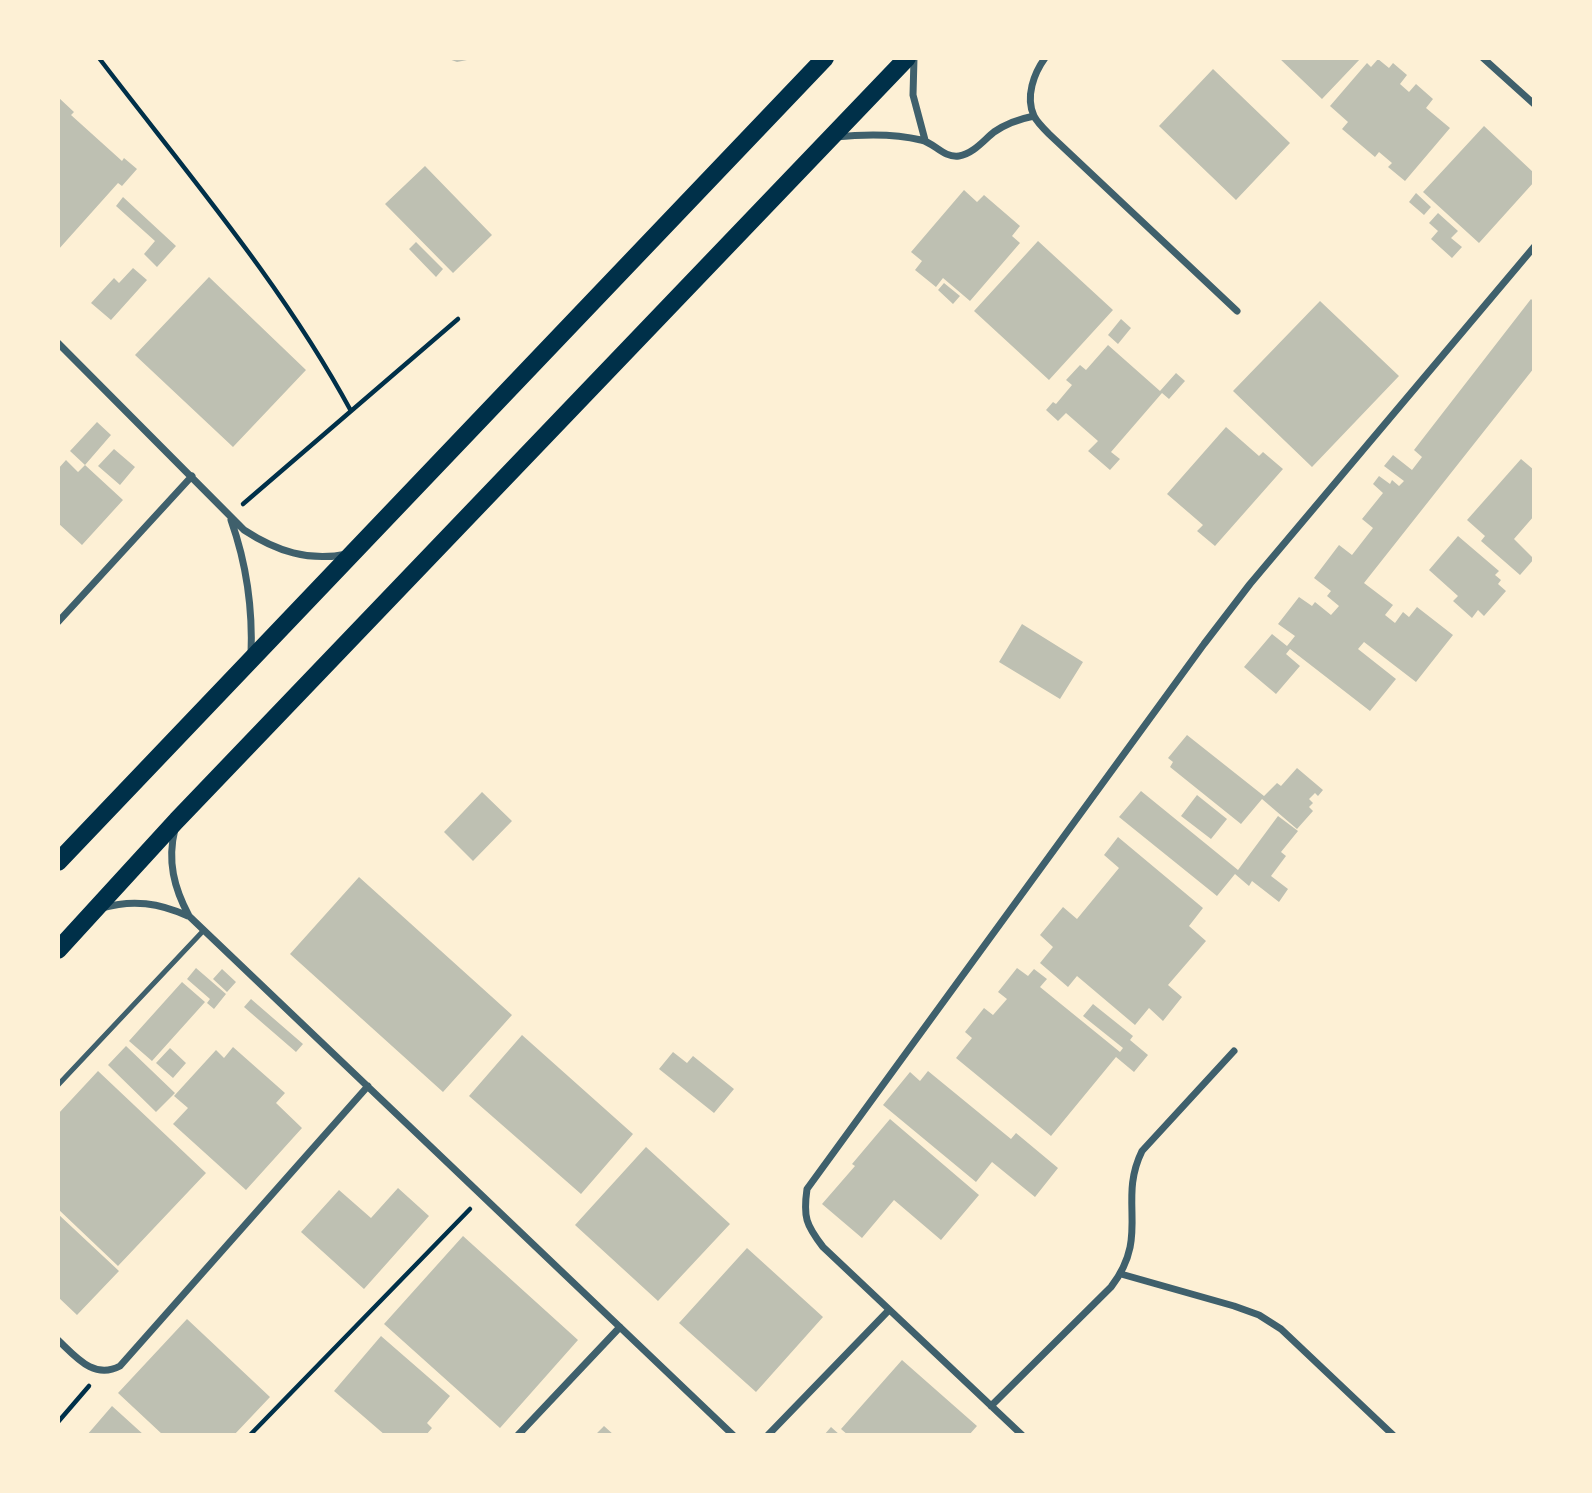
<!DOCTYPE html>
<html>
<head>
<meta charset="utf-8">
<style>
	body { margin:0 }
	#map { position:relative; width:1592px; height:1493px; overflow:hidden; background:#fdf0d5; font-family:Jost,sans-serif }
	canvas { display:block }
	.frame { position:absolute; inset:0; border:60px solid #fdf0d5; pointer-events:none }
</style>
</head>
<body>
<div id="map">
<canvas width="1592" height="1493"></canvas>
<div class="frame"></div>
</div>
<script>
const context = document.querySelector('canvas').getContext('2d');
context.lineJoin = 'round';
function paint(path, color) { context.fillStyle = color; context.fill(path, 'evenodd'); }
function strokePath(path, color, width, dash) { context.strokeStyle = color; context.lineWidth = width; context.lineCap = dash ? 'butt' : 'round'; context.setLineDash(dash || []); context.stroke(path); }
paint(new Path2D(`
	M446,58H472V59L457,62Z
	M1279,58H1361L1322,99Z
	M1378,59L1389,68L1393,63L1407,75L1400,84L1409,92L1416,84L1433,99L1426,108L1450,128L1405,181L1388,167L1392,163L1379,152L1375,157L1342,129L1348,122L1330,106L1367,63L1371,67Z
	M1213,69L1290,143L1236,200L1159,126Z
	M58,97L74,112L71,115L122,161L124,158L137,169L122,186L118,183L58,250Z
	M1484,126L1534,173V182L1479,243L1423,192Z
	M425,166L492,235L453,273L385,204Z
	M964,190L977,202L984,195L1020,226L1012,236L1020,243L970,301L943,278L936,287L915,270L922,261L911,252Z
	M1416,193L1431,207L1424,215L1409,202Z
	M123,197L176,246L157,267L144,254L155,241L116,206Z
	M1438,213L1458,231L1451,238L1462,247L1452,258L1431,239L1438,231L1429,223Z
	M1038,241L1113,310L1049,380L974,311Z
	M416,242L443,269L436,277L409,249Z
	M133,268L147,280L111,320L91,303L114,278L119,283Z
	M209,277L306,370L233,447L135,355Z
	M944,283L960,296L953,304L938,290Z
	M1531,299L1534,302V368L1364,583L1393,605L1385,615L1395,623L1403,612L1409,617L1417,607L1453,635L1416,682L1364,642L1358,649L1396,679L1370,711L1290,649L1286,654L1300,666L1276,694L1244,667L1272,634L1287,646L1295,636L1278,624L1299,597L1312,606L1315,602L1331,615L1339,606L1327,596L1331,591L1314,578L1339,545L1352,555L1373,528L1362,519L1383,493L1373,484L1379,476L1390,484L1392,480L1399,486L1404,481L1384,466L1393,455L1412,470L1422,457L1414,450Z
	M1320,301L1399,376L1312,467L1233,391Z
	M1121,319L1131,328L1118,344L1108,335Z
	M1108,345L1160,391L1176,373L1185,381L1169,399L1162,393L1111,452L1120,459L1110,470L1088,451L1098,441L1066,413L1058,421L1046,410L1053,402L1056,404L1072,385L1066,380L1080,365L1086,370Z
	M97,422L111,435L85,465L123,500L82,545L58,523V469L66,460L78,472L85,465L70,451Z
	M1226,427L1259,456L1263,452L1283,469L1215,546L1197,531L1203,525L1167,494Z
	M114,449L135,467L120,485L98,466Z
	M1521,459L1534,470V516L1514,539L1534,559L1520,575L1481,541L1485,536L1467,520Z
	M1458,536L1499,571L1495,575L1501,580L1498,584L1506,591L1484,616L1478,610L1472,618L1453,601L1458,596L1429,570Z
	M1022,624L1083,662L1060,699L999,662Z
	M1187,735L1264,796L1277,783L1281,786L1297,768L1323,790L1318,796L1315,793L1309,799L1313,803L1309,807L1313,811L1297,829L1262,799L1241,824L1170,767L1173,762L1168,758Z
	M1141,791L1238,870L1278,816L1298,831L1281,852L1286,856L1271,876L1288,889L1279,902L1252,881L1249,886L1235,874L1217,896L1119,817Z
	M482,792L512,821L473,861L444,832Z
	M1197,795L1227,819L1211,839L1181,816Z
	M1118,837L1203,908L1189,926L1206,941L1168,985L1182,997L1163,1021L1149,1008L1135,1025L1077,976L1068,987L1040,963L1053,947L1040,935L1063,907L1077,919L1119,868L1104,855Z
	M359,877L512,1015L443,1092L290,954Z
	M196,968L226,994L214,1009L207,1003L210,999L187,979Z
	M1017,968L1028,976L1034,969L1047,979L1040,987L1120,1052L1123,1048L1083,1016L1093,1004L1133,1036L1130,1040L1148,1055L1134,1072L1116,1057L1051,1136L956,1058L972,1038L965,1032L984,1008L993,1015L1007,999L998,992Z
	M222,969L236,982L227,992L213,979Z
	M182,982L205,1002L152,1061L129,1041Z
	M251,999L303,1044L296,1052L244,1007Z
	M522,1035L633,1134L581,1194L469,1096Z
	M126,1046L175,1093L156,1112L108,1065Z
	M233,1047L285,1093L276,1103L302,1128L246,1190L173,1124L188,1108L174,1096L216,1050L224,1058Z
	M170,1048L186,1063L173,1078L156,1063Z
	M673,1052L687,1063L693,1056L734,1089L714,1113L659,1069Z
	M98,1071L206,1173L118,1266L58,1209V1114Z
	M928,1071L1011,1139L1016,1133L1058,1168L1035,1197L992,1162L976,1182L883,1105L910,1072L920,1081Z
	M890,1119L979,1195L941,1240L894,1200L862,1238L822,1204L855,1166L852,1164Z
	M646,1147L730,1224L658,1301L575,1225Z
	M398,1188L429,1216L364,1289L301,1232L339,1190L371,1218Z
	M58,1214L119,1271L77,1315L58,1297Z
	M463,1236L578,1340L500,1428L384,1324Z
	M747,1248L823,1317L756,1392L679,1323Z
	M187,1319L270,1397L234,1435H163L118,1393Z
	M381,1336L450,1396L427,1423L432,1428L426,1435H385L334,1391Z
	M902,1360L977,1426L969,1435H848L841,1429Z
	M112,1406L144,1435H87Z
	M604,1426L614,1435H595Z
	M831,1427L840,1435H824Z`), '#bec0b2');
strokePath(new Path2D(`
	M99,58C186,172 283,285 351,411
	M243,504L458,319
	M58,1422L89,1386
	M250,1435L470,1209`), '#003049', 4.5);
strokePath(new Path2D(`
	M58,1085L204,930`), '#3f606c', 5);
strokePath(new Path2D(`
	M914,58L913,95L925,140
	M1045,58C1034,73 1025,97 1034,116C1037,122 1044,129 1049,134L1237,311
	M1483,58L1534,104
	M835,137C864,134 893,133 921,140C935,143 943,158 959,156C973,154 984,140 994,132C1007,123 1019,119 1034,116
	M58,343L244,530C276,551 309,562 347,554
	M231,520C247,565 253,608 251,656
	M58,622L192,476
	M175,829C167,861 174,888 189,916L733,1435
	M102,908C133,899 159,903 188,916
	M1121,1274L1234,1306L1259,1315L1281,1329L1393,1435
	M58,1340C76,1357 94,1380 120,1366L368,1086
	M991,1406L1111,1287C1151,1235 1117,1202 1142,1151L1234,1051
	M518,1435L620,1327
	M768,1435L889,1310
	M1022,1435L823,1247C806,1225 803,1217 807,1189L1204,644L1250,584L1534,247`), '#3f606c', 7);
strokePath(new Path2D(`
	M58,862L825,58
	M58,950L177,820L907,58`), '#003049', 18);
</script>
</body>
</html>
